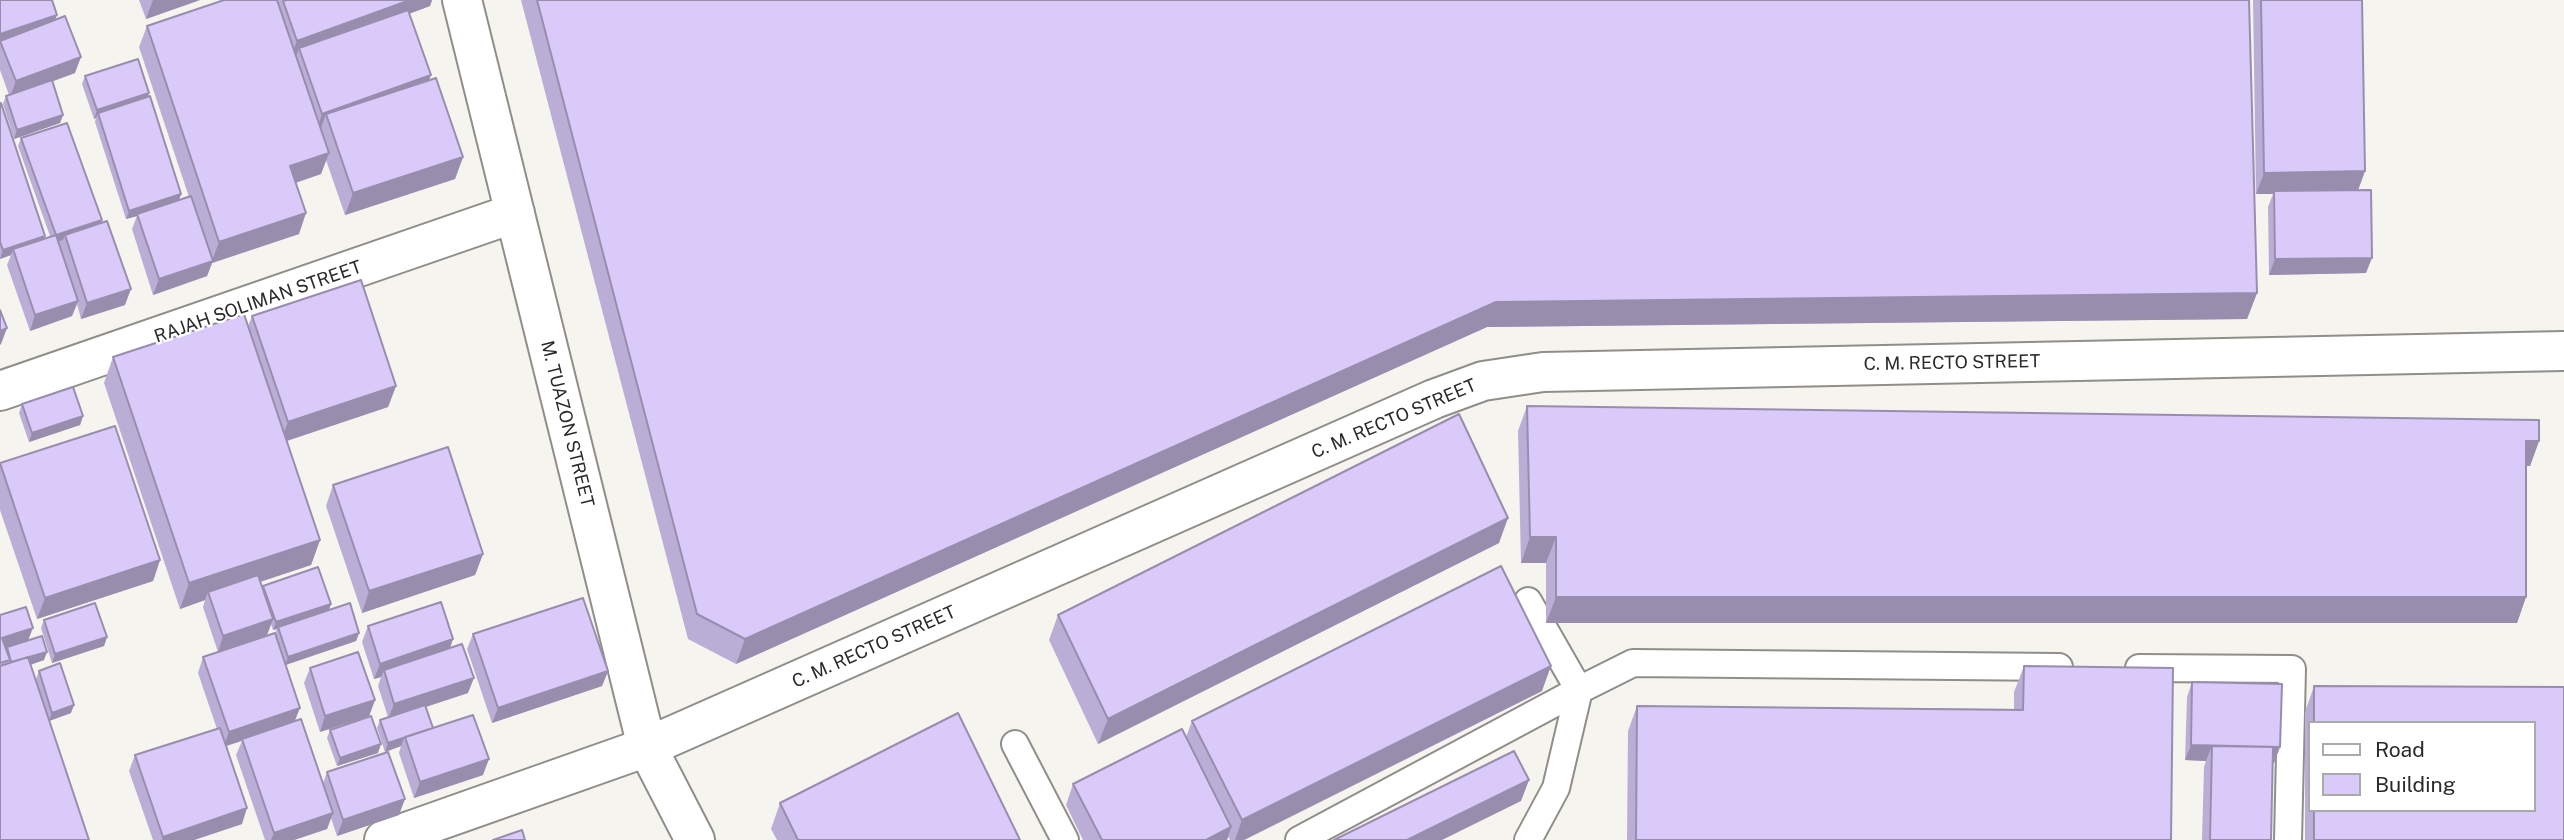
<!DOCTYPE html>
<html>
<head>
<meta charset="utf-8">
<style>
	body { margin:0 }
	#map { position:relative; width:2564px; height:840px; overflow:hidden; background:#f5f4ee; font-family:"Public Sans",sans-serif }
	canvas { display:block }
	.legend { position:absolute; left:2308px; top:721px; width:228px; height:91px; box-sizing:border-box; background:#fff; border:2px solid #aaaaa9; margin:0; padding:9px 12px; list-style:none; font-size:21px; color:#2a2a28 }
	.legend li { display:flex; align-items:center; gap:14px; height:35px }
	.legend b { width:35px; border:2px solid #aaaaa9 }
</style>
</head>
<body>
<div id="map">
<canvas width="2564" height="840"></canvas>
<ul class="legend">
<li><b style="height:9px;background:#fff"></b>Road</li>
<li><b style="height:19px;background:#dacaf9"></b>Building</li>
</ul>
</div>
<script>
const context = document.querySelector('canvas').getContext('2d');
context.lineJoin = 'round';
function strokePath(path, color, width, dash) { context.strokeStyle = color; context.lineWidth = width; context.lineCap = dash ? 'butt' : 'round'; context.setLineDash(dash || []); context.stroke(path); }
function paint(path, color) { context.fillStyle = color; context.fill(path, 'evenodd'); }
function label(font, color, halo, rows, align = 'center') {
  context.font = font + ' "Public Sans",sans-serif'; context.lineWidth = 5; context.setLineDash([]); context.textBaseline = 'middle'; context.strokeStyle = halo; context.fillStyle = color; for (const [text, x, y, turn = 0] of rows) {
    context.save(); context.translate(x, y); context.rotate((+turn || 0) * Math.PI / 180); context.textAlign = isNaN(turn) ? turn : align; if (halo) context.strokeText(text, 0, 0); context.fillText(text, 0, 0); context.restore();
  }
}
const service = new Path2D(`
	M2139,668L2292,669L2288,840
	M1015,744L1065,840
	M1299,840L1579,690L1528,601
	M1528,840L1556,788L1579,690L1633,663L2059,667`);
const minor = new Path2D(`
	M462,0L647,747L695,840
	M0,391L515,213`);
const tertiary = new Path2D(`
	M384,840L647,747L1434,399L1483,381L1543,372L2564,351`);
strokePath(service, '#8f8e89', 30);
strokePath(minor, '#8f8e89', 42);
strokePath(tertiary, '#8f8e89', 42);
strokePath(service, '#fff', 26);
strokePath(minor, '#fff', 38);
strokePath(tertiary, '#fff', 38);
paint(new Path2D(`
	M0,0L56,20L75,73L53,81L63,115L60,123L14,139L3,104L6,96L9,95L0,70Z
	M139,0H200L146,19Z
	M224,0H432L430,6L409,14L429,80L463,157L455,179L345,215L326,160L321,174L296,183L299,234L212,263L207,276L153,295L132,229L137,216L126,219L95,122L96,118L94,119L82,84L85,76L149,93L147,97L181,194L179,200L189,197L139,47L147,26Z
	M521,0H2249L2257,293L2247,319L1487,327L736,664L688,639Z
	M2253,0H2362L2365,171L2358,190L2366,273L2269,275L2268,207L2273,194H2256Z
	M0,104L45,236L44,239L50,236L18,146L21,138L101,223L125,305L81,319L77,304L72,316L30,331L7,265L11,255L0,259Z
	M252,316L396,386L388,407L287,441L320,540L311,565L260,582L262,589L263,586L329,610L359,633L356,641L286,665L295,721L323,783L327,772L399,815L337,836L331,818L327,829L294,840H265L236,755L242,741L226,746L242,824L194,840H153L129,771L135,755L217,729L198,673L203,657L275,633L277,629L273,630L271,624L267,635L218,652L203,607L205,600L180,609L104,383L113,357L248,326Z
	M22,404L83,416L80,425L29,442L19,413Z
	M1527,406L2539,441L2530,466H2526V597L2517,623H1546V563H1521L1518,431Z
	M0,463L160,560L153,581L37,619L0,510Z
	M333,485L483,554L475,575L362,613L326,506Z
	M1499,543L1098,744L1049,640L1058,615Z
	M0,615L29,640L44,660L30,665L36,679L39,671L71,713L49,721L0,840Z
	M44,620L107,637L104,646L52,663L41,628Z
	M368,626L450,648L468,693L426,707L433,728L483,775L414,798L399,753L401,746L385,752L377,728L380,720L388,717L378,686L381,677L374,679L362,642Z
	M473,634L608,671L602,686L492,723L467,649Z
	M2024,666L2171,840H1627L1628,731L1637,706L2014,709V692Z
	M310,668L375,700L369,716L320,732L304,683Z
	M2192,682L2280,747L2274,763H2273L2271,840H2202L2204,767L2206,761L2185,760L2187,697Z
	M2314,686L2564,687V840H2305V712ZM2310,723H2534V810H2310Z
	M1542,691L1244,840H1230L1228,837L1227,840H1083L1066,805L1073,784L1186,737L1192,721Z
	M330,730L378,753L337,766L327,738Z
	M780,803L1020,840H777L771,829Z`), '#bbaed6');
paint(new Path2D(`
	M153,0H200L146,19Z
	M410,0H432L430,6L301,53L299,48L297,54L291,56L297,41Z
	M57,15L51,31L0,41V34Z
	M81,57L75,73L10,97L16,81Z
	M431,75L425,91L326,114L321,128L317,129L322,114Z
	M149,93L146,102L98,113L96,118L94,119L97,110Z
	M63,115L60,123L14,139L17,130Z
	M329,153L321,174L282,187L290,166Z
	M463,157L455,179L345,215L353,193Z
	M2365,171L2357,193L2274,191L2273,194H2256L2264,173Z
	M181,194L178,203L137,214V216L126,219L129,211Z
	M306,213L299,234L212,263L207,276L153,295L159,279L212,261L219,242Z
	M102,220L99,228L65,235L63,240L53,243L56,235Z
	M45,236L42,245L13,249L11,255L0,259L3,250Z
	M2372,258L2366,273L2269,275L2275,259Z
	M131,289L125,305L81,319L87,303Z
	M2257,293L2247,319L1487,327L736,664L745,639L1496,302Z
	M78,301L72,316L30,331L35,315Z
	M7,328L1,344L0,345V331Z
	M396,386L388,407L280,443L288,422Z
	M83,416L80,425L29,442L32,433Z
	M2526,441H2539L2530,466H2517Z
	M1508,518L1499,543L1098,744L1108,719Z
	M1530,537H1556L1546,563H1521Z
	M320,540L311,565L211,598L208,592L205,600L180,609L189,583Z
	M483,554L475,575L362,613L369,591Z
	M160,560L153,581L37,619L45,598Z
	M1556,597H2526L2517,623H1546Z
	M331,604L328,613L278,627L277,629L273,630L276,622Z
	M273,619L267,635L218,652L223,636Z
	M33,628L27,643L5,651L2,638Z
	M359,633L356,641L285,665L288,657Z
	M107,637L104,646L52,663L55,654Z
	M453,639L448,655L384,670L381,677L374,679L380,664Z
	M47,652L44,660L9,672L12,663Z
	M1551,666L1542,691L1244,840H1235L1242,820Z
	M608,671L602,686L492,723L498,708Z
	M474,678L468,693L388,719L394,704Z
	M375,700L369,716L320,732L325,716Z
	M74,705L71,713L49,721L52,713Z
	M300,708L294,723L223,747L229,732Z
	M404,738L401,746L385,752L388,743Z
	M381,744L378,753L337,766L340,758Z
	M2191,745L2280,747L2274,763L2211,761L2212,746L2206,761L2185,760Z
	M489,759L483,775L414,798L420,782Z
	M1529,780L1521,801L1442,840H1407Z
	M405,799L399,815L337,836L343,820Z
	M247,808L242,824L194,840H162L163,837Z
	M333,813L327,829L294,840H271L274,833Z
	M1231,827L1227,840H1206Z`), '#998dae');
const building = new Path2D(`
	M0,0H52L57,15L0,34Z
	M224,0H277L329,153L290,166L306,213L219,242L147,26Z
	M287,0H410L297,41L283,1Z
	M537,0H2249L2257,293L1496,302L745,639L697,614Z
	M2261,0H2362L2365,171L2264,173Z
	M408,10L431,75L322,114L299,48Z
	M65,16L81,57L16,81L0,41Z
	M138,59L149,93L97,110L85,76Z
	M436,78L463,157L353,193L326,114Z
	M52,80L63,115L17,130L6,96Z
	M150,96L181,194L129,211L98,113Z
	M1,103L45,236L3,250L0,242V104Z
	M67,123L102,220L56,235L21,138Z
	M2371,190L2372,258L2275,259L2274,191Z
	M191,196L213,261L159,279L137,214Z
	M107,221L131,289L87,303L65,235Z
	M56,235L78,301L35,315L13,249Z
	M361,280L396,386L288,422L252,316Z
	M0,310L7,328L0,331Z
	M244,314L320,540L189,583L113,357Z
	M73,387L83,416L32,433L22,404Z
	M1527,406L2539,420V441H2526V597H1556V537H1530Z
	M1459,414L1508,518L1108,719L1058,615Z
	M115,426L160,560L45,598L0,463Z
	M448,447L483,554L369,591L333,485Z
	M1501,566L1551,666L1242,820L1192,721Z
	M318,567L331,604L276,622L263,586Z
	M258,575L273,619L223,636L208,592Z
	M583,598L608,671L498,708L473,634Z
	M441,602L453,639L380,664L368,626Z
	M95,603L107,637L55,654L44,620Z
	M350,603L359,633L288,657L278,627Z
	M26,607L33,628L2,638L10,660L0,663V615Z
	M275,633L300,708L229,732L203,657Z
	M42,636L47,652L11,662L7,647Z
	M462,644L474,678L394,704L384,670Z
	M358,652L375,700L325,716L310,668Z
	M28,657L89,840H0V666Z
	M60,663L74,705L52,713L39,671Z
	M2024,666L2173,668L2171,840H1636L1637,706L2023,710Z
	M2192,682L2282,684L2280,747L2191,745Z
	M2314,686L2564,687V840H2314V810H2534V723H2314Z
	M425,705L433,728L388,743L380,720Z
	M958,713L1020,840H798L780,803Z
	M473,715L489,759L420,782L405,737Z
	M371,716L381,744L340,758L330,730Z
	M301,719L333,813L274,833L242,739Z
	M220,728L247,808L163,837L135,755Z
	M1182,729L1231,827L1206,840H1102L1073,784Z
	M2212,746L2273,747L2271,840H2210Z
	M1514,751L1529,780L1407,840H1334Z
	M388,752L405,799L343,820L327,772Z
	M522,830L525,840H493Z`);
paint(building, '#dacaf9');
strokePath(building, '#998dae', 2);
label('18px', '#2a2a28', '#fff', [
	["RAJAH SOLIMAN STREET",258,302,-19],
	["C. M. RECTO STREET",1952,363,-1],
	["C. M. RECTO STREET",1394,419,-23],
	["M. TUAZON STREET",567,424,76],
	["C. M. RECTO STREET",874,647,-24]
]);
</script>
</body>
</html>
